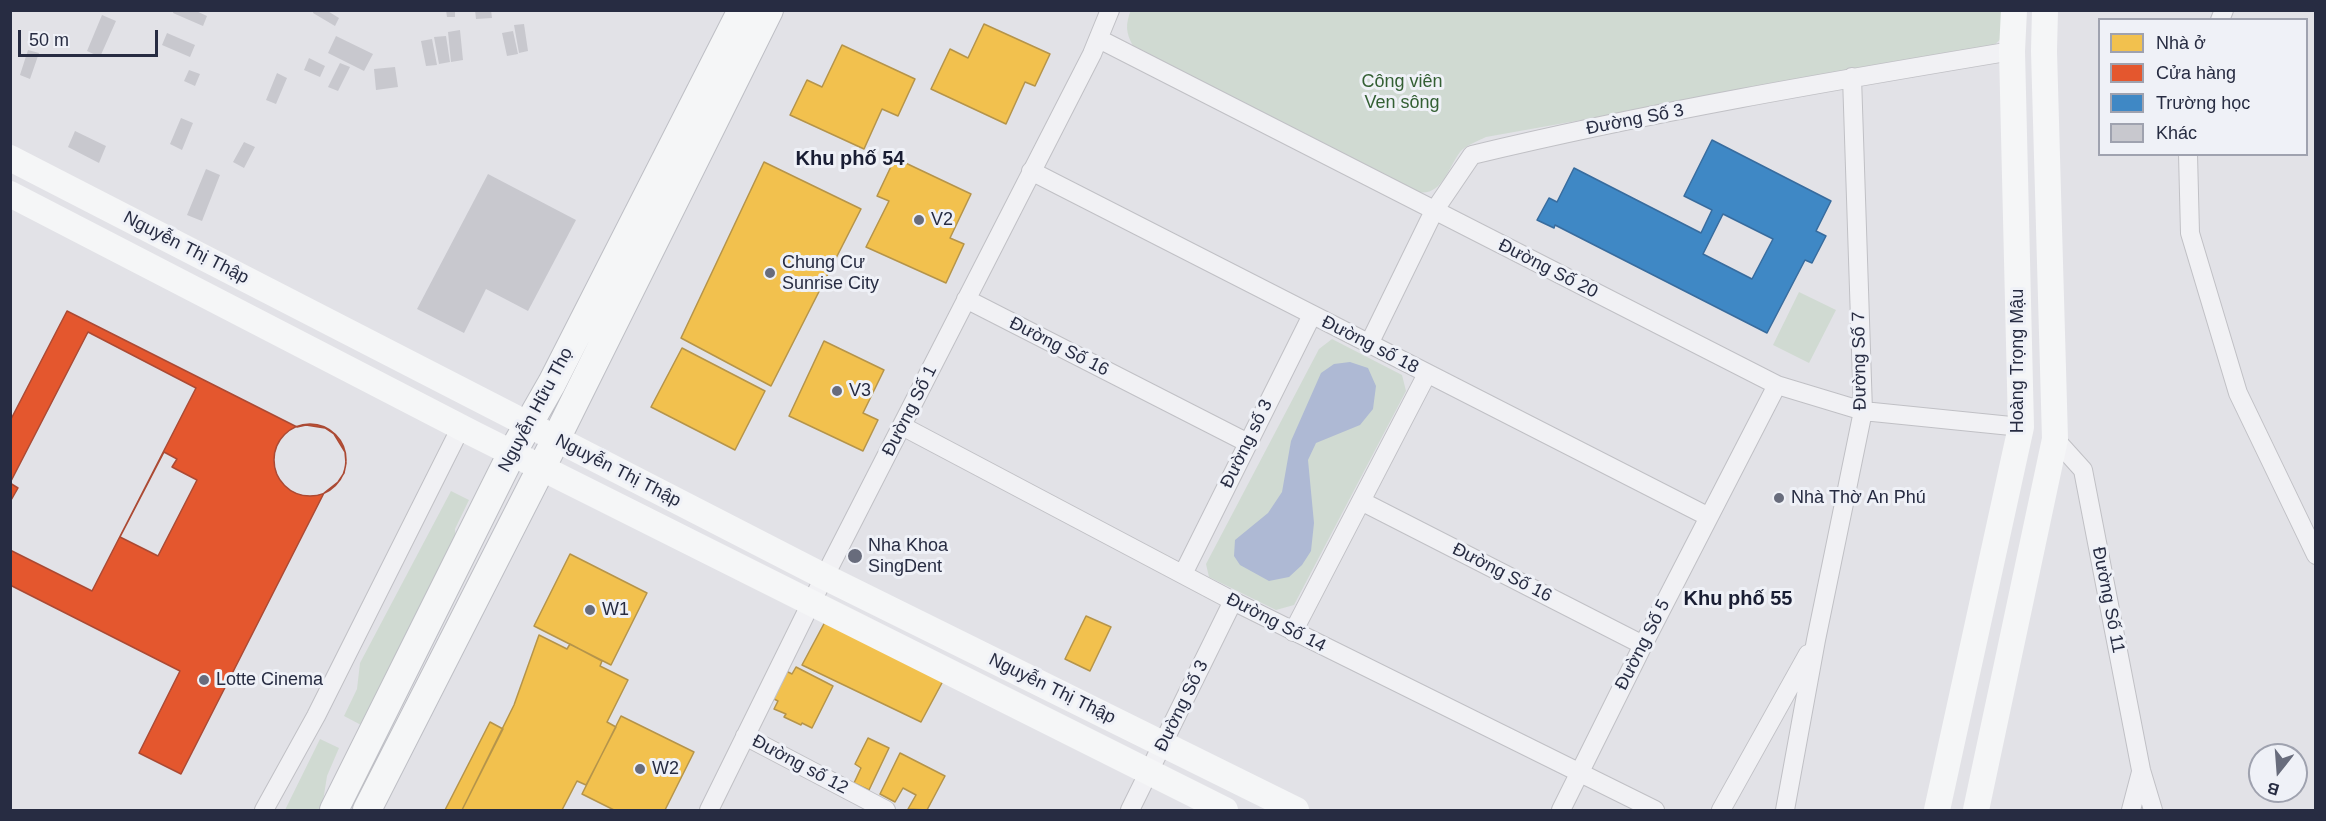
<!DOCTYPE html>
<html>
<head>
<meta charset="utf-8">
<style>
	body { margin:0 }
	#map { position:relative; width:2326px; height:821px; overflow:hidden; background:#e2e2e7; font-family:Arial,sans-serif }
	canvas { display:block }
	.frame { position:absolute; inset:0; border:12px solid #272c42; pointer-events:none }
	.legend { position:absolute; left:2098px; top:18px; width:210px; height:138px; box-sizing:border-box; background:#eff1f7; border:2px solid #9fa2af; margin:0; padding:8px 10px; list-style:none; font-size:18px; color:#272c42 }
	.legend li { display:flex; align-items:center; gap:12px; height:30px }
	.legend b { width:30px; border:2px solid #9fa2af }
	.north { position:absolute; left:2248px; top:743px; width:60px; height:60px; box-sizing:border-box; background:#eff1f7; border:2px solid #9fa2af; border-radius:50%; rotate:197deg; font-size:16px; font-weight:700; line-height:24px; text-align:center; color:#272c42 }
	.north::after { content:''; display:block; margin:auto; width:21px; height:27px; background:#686c7c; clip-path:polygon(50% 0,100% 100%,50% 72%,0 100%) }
	.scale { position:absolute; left:18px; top:30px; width:140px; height:27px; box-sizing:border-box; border:3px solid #272c42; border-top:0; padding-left:8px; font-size:18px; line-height:21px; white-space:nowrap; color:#272c42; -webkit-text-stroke:4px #eff1f7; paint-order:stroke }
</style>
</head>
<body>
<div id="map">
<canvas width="2326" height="821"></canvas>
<div class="frame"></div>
<ul class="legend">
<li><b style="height:16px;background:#f2c14e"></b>Nhà ở</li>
<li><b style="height:16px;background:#e4572e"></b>Cửa hàng</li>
<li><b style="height:16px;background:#3f88c5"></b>Trường học</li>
<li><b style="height:16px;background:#c8c8ce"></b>Khác</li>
</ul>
<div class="north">B</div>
<div class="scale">50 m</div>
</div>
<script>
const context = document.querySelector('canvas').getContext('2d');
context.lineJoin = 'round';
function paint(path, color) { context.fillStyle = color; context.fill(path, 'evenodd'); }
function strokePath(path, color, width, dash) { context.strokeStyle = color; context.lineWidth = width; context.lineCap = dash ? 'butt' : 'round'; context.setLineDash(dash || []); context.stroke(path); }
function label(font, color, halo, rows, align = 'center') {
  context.font = font + ' Arial,sans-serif'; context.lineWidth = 6; context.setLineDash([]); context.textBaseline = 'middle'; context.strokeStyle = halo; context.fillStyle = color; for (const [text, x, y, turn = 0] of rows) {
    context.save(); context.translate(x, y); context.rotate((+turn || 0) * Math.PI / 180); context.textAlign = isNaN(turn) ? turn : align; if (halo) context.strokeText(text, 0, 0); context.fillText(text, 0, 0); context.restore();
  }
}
paint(new Path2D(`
	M1131,10L2008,11L2004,36L1992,47L1486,137C1478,141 1466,145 1460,152C1448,168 1442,197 1417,192L1133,46C1126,33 1125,25 1131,10Z
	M1799,292L1836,310L1809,363L1773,345Z
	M1332,339L1402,375L1406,391L1294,605L1276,610L1209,577L1206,564L1319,349Z
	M451,491L469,500L455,529L456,552L363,726L344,716L357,689L360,663Z
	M320,739L339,748L327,776L322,808L321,810H285Z`), '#d0dad2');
paint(new Path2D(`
	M1350,362L1368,368L1376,386L1373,409L1360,425L1316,443L1308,460L1314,523L1311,551L1302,565L1289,577L1269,581L1240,565L1234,556L1235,540L1268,513L1282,492L1291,441L1321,373L1334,364Z`), '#aeb9d4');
const homes = new Path2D(`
	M984,24L1050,54L1035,86L1025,82L1006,124L931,89L950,49L968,58Z
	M842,45L915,79L898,116L882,109L864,149L790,115L807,80L822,87Z
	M895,158L971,194L950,238L964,244L946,283L866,247L889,201L877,196Z
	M764,162L861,209L771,386L681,338Z
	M824,341L884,370L863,413L878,420L863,451L789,416Z
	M682,348L765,391L735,450L651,407Z
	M570,554L647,593L611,665L534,626Z
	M1086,616L1111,627L1090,671L1065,659Z
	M826,620L943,681L921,722L802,665Z
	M539,635L567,649L570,644L602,661L600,666L628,680L607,722L616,727L586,785L577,781L562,810H462L514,705Z
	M796,667L833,686L812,728L802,723L801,725L784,717L786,714L774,709L778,701L772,698L786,671L792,674Z
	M621,716L694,752L665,810H614L582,794Z
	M490,722L503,729L464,806L462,810H445Z
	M868,738L889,748L869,790L854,783L861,768L855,764Z
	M900,753L945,776L927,810L908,809L916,795L903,788L895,802L880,794Z`);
paint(homes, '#f2c14e');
strokePath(homes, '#b5944a', 1.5);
const shops = new Path2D(`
	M67,311L297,427L306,425L325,428L334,434L345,452L346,463L344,473L338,482L324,493L181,774L139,753L180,671L10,585V421Z
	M88,332L196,388L92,591L10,550V502L18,488L10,483Z
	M274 460a36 36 0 1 1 72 0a36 36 0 1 1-72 0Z
	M164,452L177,459L172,467L197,480L158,556L120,537Z`);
paint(shops, '#e4572e');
strokePath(shops, '#ab4a34', 1.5);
const schools = new Path2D(`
	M1712,140L1831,201L1816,231L1826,236L1812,263L1805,260L1767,333L1555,225L1554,228L1537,220L1549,198L1557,202L1574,168L1701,233L1712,210L1684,196ZM1723,214L1773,239L1752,279L1703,254Z`);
paint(schools, '#3f88c5');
strokePath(schools, '#386c9e', 1.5);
paint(new Path2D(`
	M174,10H194L207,16L203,26L173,13Z
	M314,10H326L339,18L335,26L313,13Z
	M446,10H455V17H447Z
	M475,10H491L492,18L476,19Z
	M102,15L116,21L100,57L87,51Z
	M524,24L528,51L519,53L514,25Z
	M460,30L463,60L451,62L448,32Z
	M513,31L518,54L507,56L502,33Z
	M167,33L195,45L190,57L162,45Z
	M336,36L373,54L364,71L328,53Z
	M446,36L450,62L439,64L434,37Z
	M432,39L437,65L426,66L421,41Z
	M28,50L39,53L30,79L20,75Z
	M309,58L325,66L320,77L304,70Z
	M340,63L350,67L338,91L328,87Z
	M395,67L398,87L376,90L374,69Z
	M189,70L200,74L195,86L184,81Z
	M277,73L287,78L276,104L266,100Z
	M181,118L193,123L182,150L170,144Z
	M75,131L106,146L99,163L68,147Z
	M244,142L255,147L244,168L233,162Z
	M206,169L220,175L202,221L187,215Z
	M488,174L576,220L528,311L486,289L464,333L417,309Z`), '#c8c8ce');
const street = new Path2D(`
	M2220,20L2224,10
	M1099,39L1777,385L1863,411L2021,427
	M2188,154L2190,233L2238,393L2316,555
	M1031,171L1709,517
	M966,299L1248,443
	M1369,344L1434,211L1472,155C1650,112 1832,81 2012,51
	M902,426L1233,601L1655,810
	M2055,439L2083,470L2141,770L2153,810
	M1361,501L1643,645
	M1183,574L1312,315
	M1293,632L1427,374
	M745,736L886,810
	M264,810L316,716L461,427
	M709,810L811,603L1092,54L1110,10
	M1130,810L1233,601
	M1561,810L1643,645L1777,385
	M1721,810L1808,654
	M1785,810L1816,640L1863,411L1852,77
	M2131,810L2141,772`);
const primary = new Path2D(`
	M334,810L512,453L552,383L742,10
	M367,810L556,439L769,10`);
strokePath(street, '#c0c0c5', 20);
strokePath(primary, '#bebfc5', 30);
strokePath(street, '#f1f1f4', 18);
strokePath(new Path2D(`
	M10,158L825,577L1296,810
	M10,194L472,433L1225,810
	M1937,810L2021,427L2012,51L2014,10
	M1976,810L2055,439L2044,51L2045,10`), '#f5f6f7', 26);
strokePath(primary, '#f5f6f7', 28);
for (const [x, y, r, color] of [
	[919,220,6,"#686c7c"],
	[770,273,6,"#686c7c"],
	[837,391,6,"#686c7c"],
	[1779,498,6,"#686c7c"],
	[855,556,8,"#686c7c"],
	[590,610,6,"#686c7c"],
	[204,680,6,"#686c7c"],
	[640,769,6,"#686c7c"]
]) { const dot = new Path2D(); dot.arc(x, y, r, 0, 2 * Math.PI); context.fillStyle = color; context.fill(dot); strokePath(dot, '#eff1f7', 2); }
label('18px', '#335f33', '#eff1f7', [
	["Công viên",1402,82],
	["Ven sông",1402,103]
]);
label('18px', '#272c42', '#eff1f7', [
	["Đường Số 3",1635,120,-11],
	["Nguyễn Thị Thập",186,248,27],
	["Đường Số 20",1548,269,27],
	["Đường số 18",1370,345,27],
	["Đường Số 16",1059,347,27],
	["Đường Số 7",1860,361,-91],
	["Hoàng Trọng Mậu",2018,361,-90],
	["Nguyễn Hữu Thọ",536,410,-62],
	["Đường Số 1",910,411,-63],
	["Đường số 3",1247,444,-64],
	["Nguyễn Thị Thập",618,471,27],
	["Đường Số 16",1502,573,27],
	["Đường Số 11",2108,600,79],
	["Đường Số 14",1276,623,27],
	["Đường Số 5",1643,645,-63],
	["Nguyễn Thị Thập",1052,689,26],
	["Đường Số 3",1182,706,-64],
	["Đường số 12",800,765,28]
]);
label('18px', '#272c42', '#eff1f7', [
	["V2",931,220],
	["Chung Cư",782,263],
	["Sunrise City",782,284],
	["V3",849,391],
	["Nhà Thờ An Phú",1791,498],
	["Nha Khoa",868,546],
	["SingDent",868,567],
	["W1",602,610],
	["Lotte Cinema",216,680],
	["W2",652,769]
], 'left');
label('bold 20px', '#191d33', '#eff1f7', [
	["Khu phố 54",850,159],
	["Khu phố 55",1738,599]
]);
</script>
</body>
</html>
